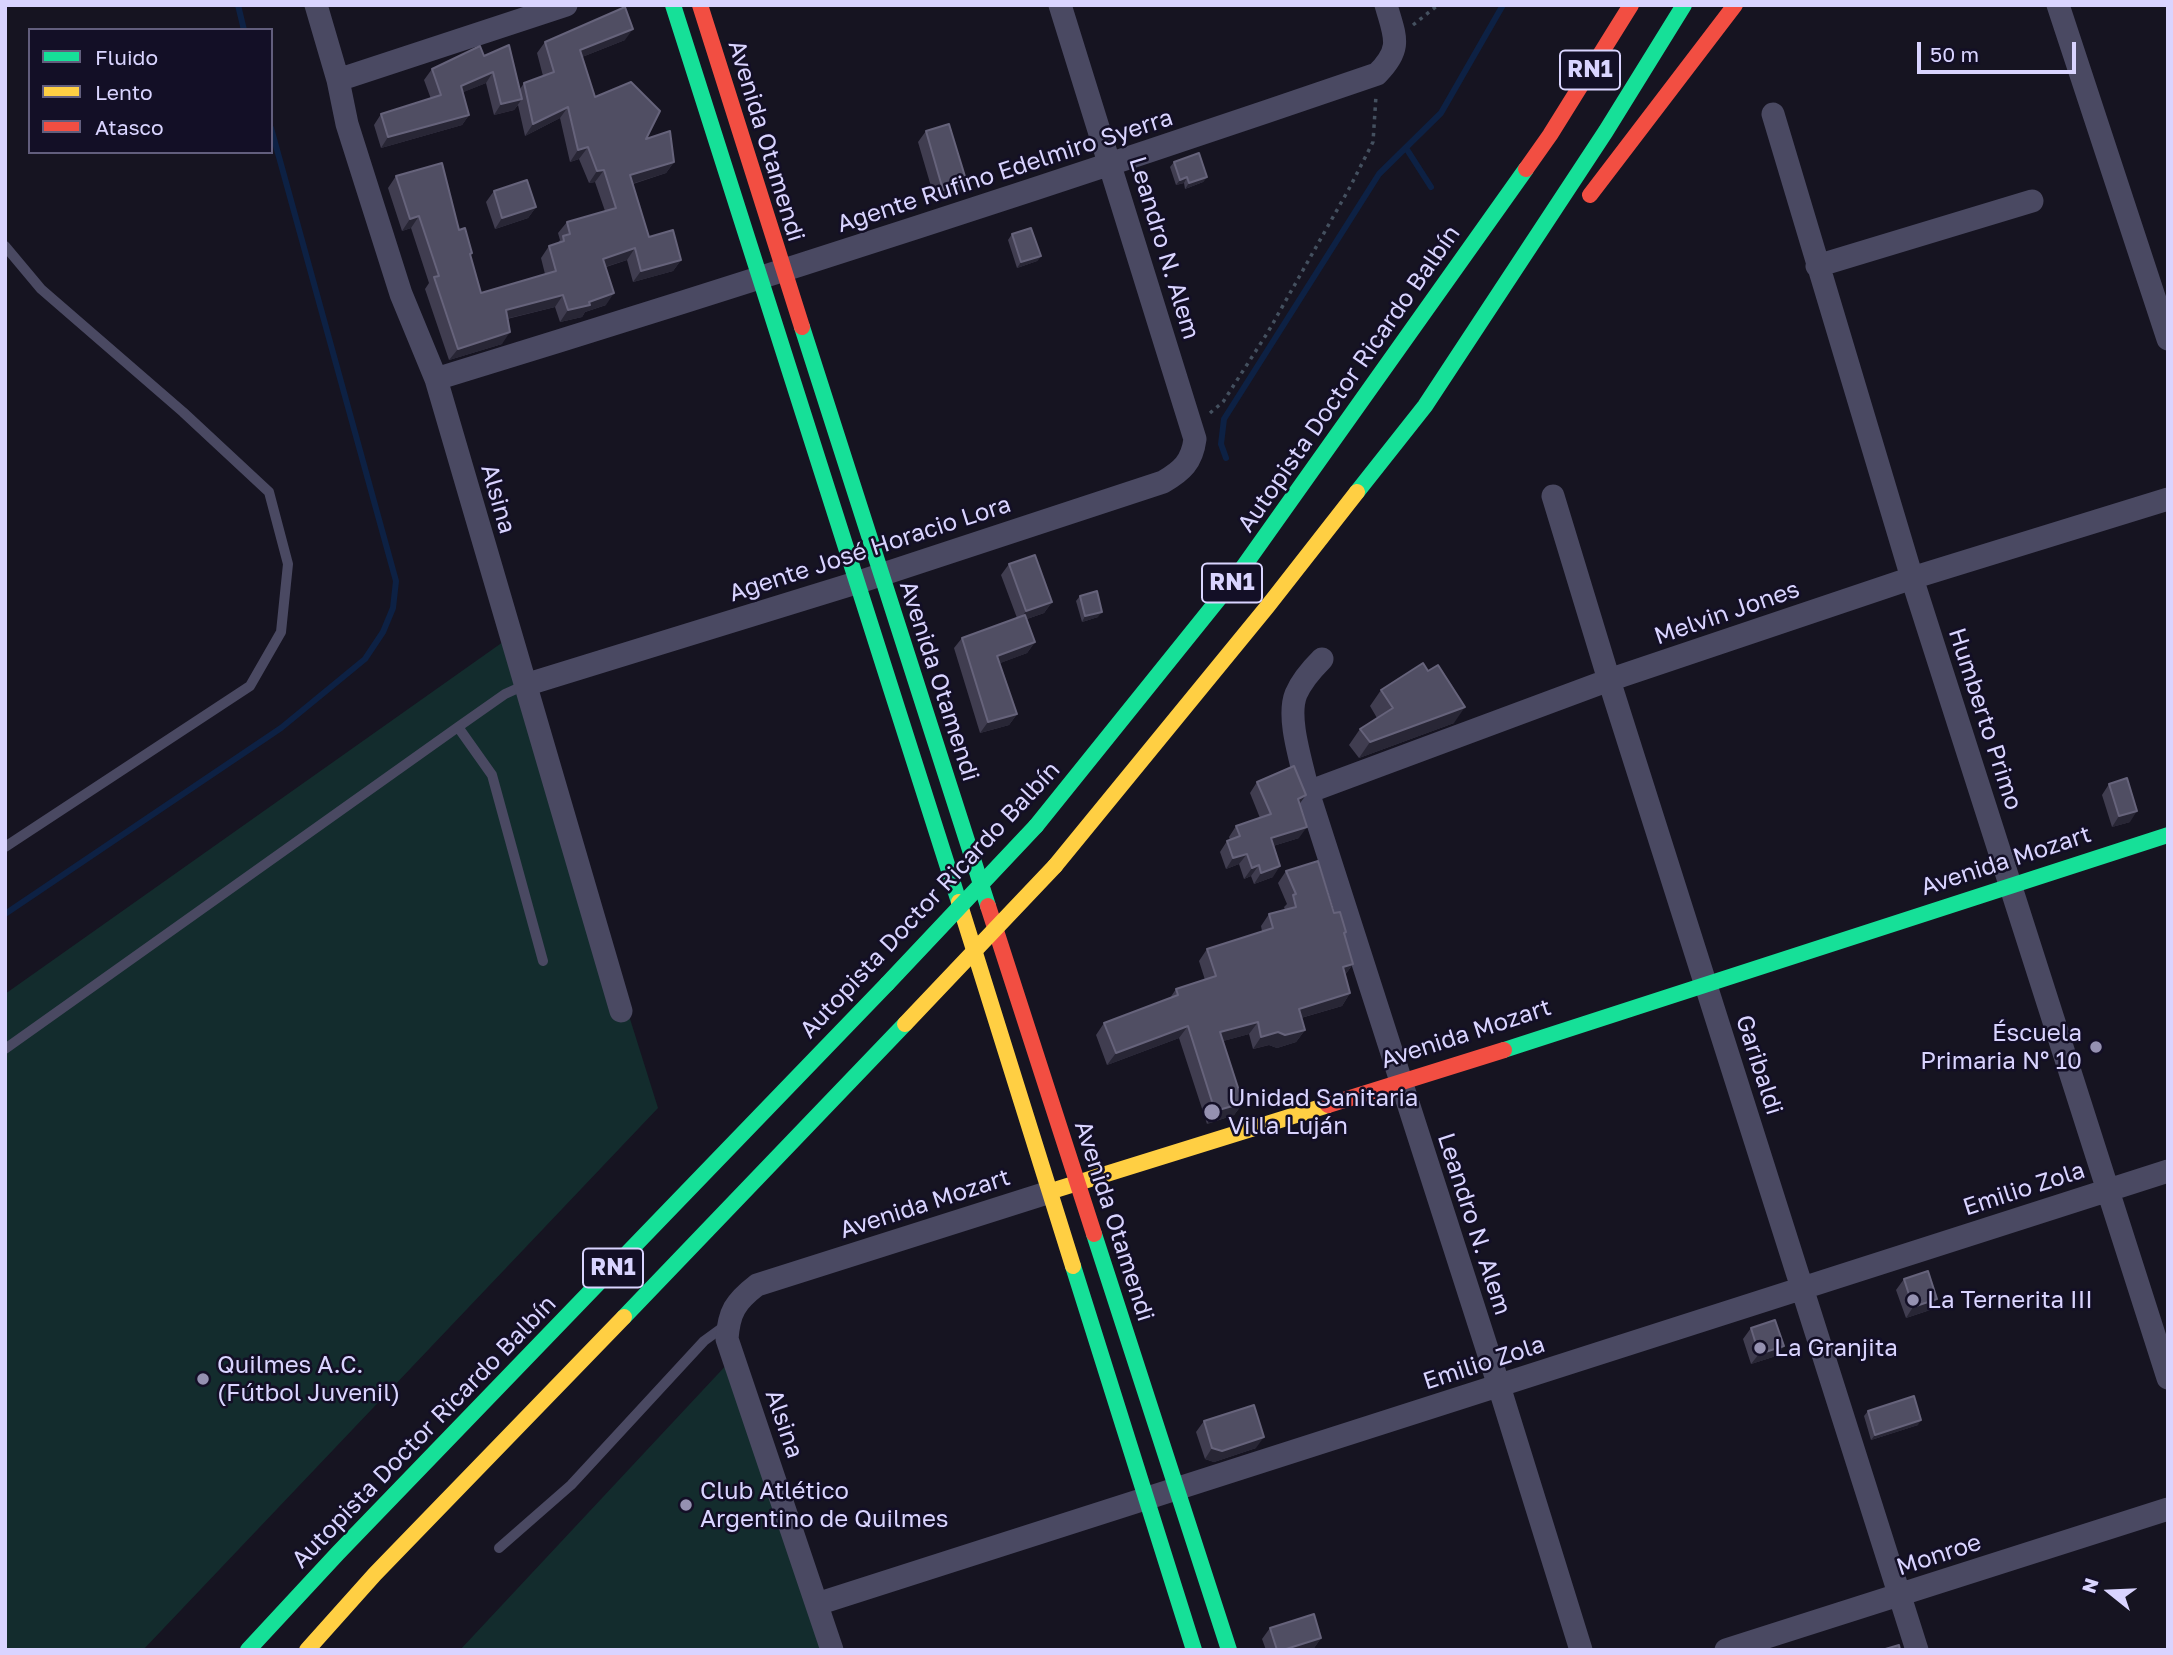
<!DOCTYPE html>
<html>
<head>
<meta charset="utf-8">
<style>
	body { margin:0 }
	#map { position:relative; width:2173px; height:1655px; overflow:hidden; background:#161421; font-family:"Golos Text",sans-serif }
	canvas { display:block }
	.frame { position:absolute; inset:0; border:7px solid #d9d4ff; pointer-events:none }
	.legend { position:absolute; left:28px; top:28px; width:245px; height:126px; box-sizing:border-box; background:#130f26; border:2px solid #625e7d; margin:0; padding:9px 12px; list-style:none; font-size:21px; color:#d9d4ff }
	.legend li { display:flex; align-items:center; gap:14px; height:35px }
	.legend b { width:35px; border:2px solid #625e7d }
	.north { position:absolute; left:2075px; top:1557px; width:70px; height:70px; -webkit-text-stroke:5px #130f26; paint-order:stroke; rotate:288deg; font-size:19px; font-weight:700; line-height:28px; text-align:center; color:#d9d4ff }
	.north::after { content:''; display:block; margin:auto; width:24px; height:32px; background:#d9d4ff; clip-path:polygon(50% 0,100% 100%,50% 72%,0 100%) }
	.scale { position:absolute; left:1917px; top:42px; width:159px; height:32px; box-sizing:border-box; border:4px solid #d9d4ff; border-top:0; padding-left:9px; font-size:21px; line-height:24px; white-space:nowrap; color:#d9d4ff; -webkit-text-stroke:5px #130f26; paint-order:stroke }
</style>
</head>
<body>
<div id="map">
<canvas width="2173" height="1655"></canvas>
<div class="frame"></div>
<ul class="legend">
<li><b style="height:9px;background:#16e098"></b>Fluido</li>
<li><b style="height:9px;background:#ffcf43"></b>Lento</li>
<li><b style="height:9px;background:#f24e42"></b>Atasco</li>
</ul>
<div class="north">N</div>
<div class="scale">50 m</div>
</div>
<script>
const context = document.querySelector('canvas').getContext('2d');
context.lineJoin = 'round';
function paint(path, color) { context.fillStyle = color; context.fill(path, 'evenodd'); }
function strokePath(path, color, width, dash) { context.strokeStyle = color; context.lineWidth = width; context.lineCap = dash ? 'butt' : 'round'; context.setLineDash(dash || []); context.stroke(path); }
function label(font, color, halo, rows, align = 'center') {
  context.font = font + ' "Golos Text",sans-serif'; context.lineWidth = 5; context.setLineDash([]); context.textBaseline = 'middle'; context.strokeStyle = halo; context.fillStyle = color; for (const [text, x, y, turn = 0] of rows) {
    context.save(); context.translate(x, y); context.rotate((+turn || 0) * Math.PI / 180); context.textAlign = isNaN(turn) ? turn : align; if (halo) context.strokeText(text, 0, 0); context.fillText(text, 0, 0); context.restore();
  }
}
paint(new Path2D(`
	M510,637L658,1108L143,1650H5V994Z
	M731,1360L823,1650H460Z`), '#132c2d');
strokePath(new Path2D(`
	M238,5L244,30
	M1406,148L1431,187
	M1226,458L1221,444L1224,419L1379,174L1441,113L1503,5
	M5,914L281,728L365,659L383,632L393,608L396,581L271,128`), '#0d2144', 6);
strokePath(new Path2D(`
	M1413,25L1438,5
	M1210,413L1223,402L1268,332L1350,187L1373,142L1376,96`), '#44505f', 3.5, [3.5, 5]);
strokePath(new Path2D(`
	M5,246L41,289L183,412L269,492L288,564L281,632L250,686L5,847
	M458,727L492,775L543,961
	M5,1049L458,727L505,694L525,685
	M499,1548L571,1485L704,1341L726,1325`), '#4a4962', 10);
strokePath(new Path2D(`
	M316,5L338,80L347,124L401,294L436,379L621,1011
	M2058,5L2168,339
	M338,80L566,5
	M1773,114L1912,578L2168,1378
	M1817,266L2032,201
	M436,379C752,282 1065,181 1377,74C1403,48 1395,37 1386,5
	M1553,496L1609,680L1917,1650
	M1322,659C1312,669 1302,680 1296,694C1286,719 1303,766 1308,792L1499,1386L1581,1650
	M525,685L859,582L1163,482C1182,471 1192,462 1195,439L1060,5
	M1308,792L1609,680L1912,578L2168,499
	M817,1604L2168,1171
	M832,1650L727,1339C729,1312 735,1302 757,1285L1050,1192
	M1726,1650L2168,1509`), '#4a4962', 23);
strokePath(new Path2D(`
	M673,5L959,902
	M802,327L988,906
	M1357,492L1425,406L1606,131L1684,5
	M1036,826L1234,580L1526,169
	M1504,1050L2168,835
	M1094,1234L1229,1650
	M1073,1266L1194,1650
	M624,1317L905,1024
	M248,1650L338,1553L887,984`), '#16e098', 16);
strokePath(new Path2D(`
	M1055,866L1267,607L1357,492
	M959,902L1073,1266
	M1058,1189L1328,1105
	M307,1650L375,1574L624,1317`), '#ffcf43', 16);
strokePath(new Path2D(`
	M700,5L802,327
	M1526,169L1550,135L1631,5
	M1590,195L1735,5
	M988,906L1094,1234
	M1328,1105L1504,1050`), '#f24e42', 16);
strokePath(new Path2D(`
	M887,984L1036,826`), '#16e098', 16);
strokePath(new Path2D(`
	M905,1024L1055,866`), '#ffcf43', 16);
paint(new Path2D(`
	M625,40L582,57L595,97L674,162L666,173L633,184L649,237L681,260L673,271L633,282L627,260L606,267V305L585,312L582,317L560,322L555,307L507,319L502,344L449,360L425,289L429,283L411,228L402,231L388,188L396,176L459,230L472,253L470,256L481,293L545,274L541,258L549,246L558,243L560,240L558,233L567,222L605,211L595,182L589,183L579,159L570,162L560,118L525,136L518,105L514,110L494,115L486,83L463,92L469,115L462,125L381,148L374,125L381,114L431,99L424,80L432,69L484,56L520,89L524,83L543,76L537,53L545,42Z
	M926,131L967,183L959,193L935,200L918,142Z
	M1174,162L1207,177L1203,182L1185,189L1184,183L1176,185L1170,167Z
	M494,191L536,207L528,218L495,229L486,202Z
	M1012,234L1041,256L1037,261L1017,268L1008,240Z
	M1009,564L1052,602L1044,613L1027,619L1035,642L1027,653L1000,663L1017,714L1009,725L980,733L954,648L962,638L1017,618L1001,575Z
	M1080,596L1098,617L1082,622L1076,601Z
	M1381,690L1454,723L1359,758L1349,745L1360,729L1377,718L1370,706Z
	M1257,782L1299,804V838L1273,846V877L1254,884L1251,876L1244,879L1239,864L1226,869L1220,852L1227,841L1230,840L1229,837L1236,826L1260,818L1250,793Z
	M2109,784L2130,822L2112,827L2102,795Z
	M1286,871L1334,913L1346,932L1344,935L1353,964L1345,975L1350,993L1342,1006L1301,1018L1305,1030L1296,1042L1277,1048L1269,1045L1253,1049L1249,1034L1223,1041L1243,1103L1234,1115L1207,1124L1179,1038L1107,1065L1096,1035L1104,1023L1170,998L1176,989L1205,980L1199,961L1207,949L1262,931L1261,926L1269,914L1285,910L1284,907L1287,904L1278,883Z
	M1904,1279L1930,1310L1906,1318L1896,1290Z
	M1751,1328L1784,1346L1776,1356L1751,1364L1743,1339Z
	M1868,1411L1918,1425L1871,1440L1864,1416Z
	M1204,1421L1256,1448L1214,1462L1205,1459L1196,1432Z
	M1270,1628L1321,1638L1314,1648L1309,1650H1266L1262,1639Z`), '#403d50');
paint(new Path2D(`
	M633,29L625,40L572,61L580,50Z
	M493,72L486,83L454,96L461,86Z
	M522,99L514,110L494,115L501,104Z
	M568,107L560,118L525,136L533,124Z
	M469,115L462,125L381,148L388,137Z
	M588,147L579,159L570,162L578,150Z
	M674,162L666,173L622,187L630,175Z
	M604,170L595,182L589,183L597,171Z
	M1187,177L1184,183L1176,185L1180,180Z
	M1207,177L1203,182L1185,189L1189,183Z
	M967,183L959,193L935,200L943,190Z
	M536,207L528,218L495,229L502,218Z
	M419,216L411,228L402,231L410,219Z
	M635,248L627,260L595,270L603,259Z
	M1041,256L1037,261L1017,268L1021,262Z
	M681,260L673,271L633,282L641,271Z
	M614,293L606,305L585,312L582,317L560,322L568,310Z
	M563,295L555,307L497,321L506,310Z
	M510,332L502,344L449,360L458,349Z
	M1052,602L1044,613L1018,622L1026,611Z
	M1102,612L1098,617L1082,622L1085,616Z
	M1035,642L1027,653L990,667L997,656Z
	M1465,707L1454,723L1359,758L1370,742Z
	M1017,714L1009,725L980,733L988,722Z
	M1306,795L1298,806V799Z
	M2137,811L2130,822L2112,827L2119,816Z
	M1307,827L1299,838L1263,849L1271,838Z
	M1247,854L1239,864L1226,869L1233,858Z
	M1259,865L1251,876L1244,879L1252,868Z
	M1280,866L1273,877L1254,884L1261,873Z
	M1353,964L1344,976L1343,967Z
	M1350,993L1342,1006L1290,1021L1299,1009Z
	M1258,1022L1249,1034L1212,1044L1220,1032Z
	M1188,1026L1179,1038L1107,1065L1116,1053Z
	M1305,1030L1296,1042L1277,1048L1269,1045L1253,1049L1261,1037L1278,1032Z
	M1243,1103L1234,1115L1207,1124L1215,1111Z
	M1937,1299L1930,1310L1906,1318L1913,1307Z
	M1784,1346L1776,1356L1751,1364L1759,1354Z
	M1921,1420L1918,1425L1871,1440L1875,1435Z
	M1264,1437L1256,1448L1214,1462L1205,1459L1212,1448Z
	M1321,1638L1314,1648L1309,1650H1283Z`), '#282635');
const building = new Path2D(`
	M625,7L633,29L580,50L595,97L631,82L660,111L646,139L670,131L674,162L630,175L649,237L673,230L681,260L641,271L635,248L603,259L614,293L589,302L590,305L568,310L563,295L506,310L510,332L458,349L434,277L439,276L419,216L410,219L396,176L442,163L459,230L465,228L472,253L470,254L481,293L556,271L549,246L564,241L563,236L570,234L567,222L616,208L604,170L597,171L588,147L578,150L568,107L533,124L524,83L554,72L545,42Z
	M509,45L522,99L501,104L493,72L461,86L469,115L388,137L381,114L441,95L432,69L480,46L484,56Z
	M949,124L967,183L943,190L926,131Z
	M1199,153L1207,177L1189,183L1187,177L1180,180L1174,162Z
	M527,180L536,207L502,218L494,191Z
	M1031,228L1041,256L1021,262L1012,234Z
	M1035,555L1052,602L1026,611L1009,564Z
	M1097,591L1102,612L1085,616L1080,596Z
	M1025,615L1035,642L997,656L1017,714L988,722L962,638Z
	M1423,663L1428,671L1438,665L1465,707L1370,742L1360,729L1393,708L1381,690Z
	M1294,766L1306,795L1298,799L1307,827L1271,838L1280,866L1261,873L1259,865L1252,868L1247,854L1233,858L1227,841L1240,836L1236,826L1271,814L1257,782Z
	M2127,778L2137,811L2119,816L2109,784Z
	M1318,861L1334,913L1340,912L1346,932L1344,933L1353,964L1343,967L1350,993L1299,1009L1305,1030L1285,1035L1278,1032L1261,1037L1258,1022L1220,1032L1243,1103L1215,1111L1188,1026L1116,1053L1104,1023L1178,995L1176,989L1216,976L1207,949L1273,928L1269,914L1296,907L1293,895L1296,894L1286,871Z
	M1928,1271L1937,1299L1913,1307L1904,1279Z
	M1775,1320L1784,1346L1759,1354L1751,1328Z
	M1914,1396L1921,1420L1875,1435L1868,1411Z
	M1254,1405L1264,1437L1222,1451L1212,1448L1204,1421Z
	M1314,1614L1321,1638L1283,1650H1277L1270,1628Z
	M1899,1645L1900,1650H1882Z`);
paint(building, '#504e63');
strokePath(building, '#66637b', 2);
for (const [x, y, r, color] of [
	[2096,1047,7,"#9591b1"],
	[1212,1112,9,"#9591b1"],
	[1913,1300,7,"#9591b1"],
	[1760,1348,7,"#9591b1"],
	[203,1379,7,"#9591b1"],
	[686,1505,7,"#9591b1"]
]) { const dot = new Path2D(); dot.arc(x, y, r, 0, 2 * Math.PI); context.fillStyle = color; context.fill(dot); strokePath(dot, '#130f26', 2.5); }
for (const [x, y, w] of [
	[1590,70,60],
	[1232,583,60],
	[613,1268,60]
]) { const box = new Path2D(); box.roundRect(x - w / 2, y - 19.5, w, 39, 5); context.fillStyle = '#130f26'; context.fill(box); strokePath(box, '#d9d4ff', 2); }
label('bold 23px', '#d9d4ff', null, [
	["RN1",1590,70],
	["RN1",1232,583],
	["RN1",613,1268]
]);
label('24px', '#d9d4ff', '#130f26', [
	["Avenida Otamendi",766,141,73],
	["Agente Rufino Edelmiro Syerra",1005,171,-18],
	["Leandro N. Alem",1164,248,73],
	["Autopista Doctor Ricardo Balbín",1349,379,-55],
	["Alsina",498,499,74],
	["Agente José Horacio Lora",870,549,-18],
	["Melvin Jones",1727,613,-19],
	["Avenida Otamendi",939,681,72],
	["Humberto Primo",1985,719,72],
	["Avenida Mozart",2006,861,-18],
	["Autopista Doctor Ricardo Balbín",930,900,-47],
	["Avenida Mozart",1466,1034,-18],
	["Garibaldi",1759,1065,72],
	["Emilio Zola",2024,1189,-18],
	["Avenida Mozart",925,1204,-18],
	["Avenida Otamendi",1114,1221,72],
	["Leandro N. Alem",1474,1224,72],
	["Emilio Zola",1484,1363,-18],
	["Alsina",784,1424,71],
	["Autopista Doctor Ricardo Balbín",424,1432,-46],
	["Monroe",1939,1555,-18]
]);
label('24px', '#d9d4ff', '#130f26', [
	["Éscuela",2082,1033,"right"],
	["Primaria N° 10",2082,1061,"right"],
	["Unidad Sanitaria",1228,1098],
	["Villa Luján",1228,1126],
	["La Ternerita III",1927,1300],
	["La Granjita",1774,1348],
	["Quilmes A.C.",217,1365],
	["(Fútbol Juvenil)",217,1393],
	["Club Atlético",700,1491],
	["Argentino de Quilmes",700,1519]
], 'left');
</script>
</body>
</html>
